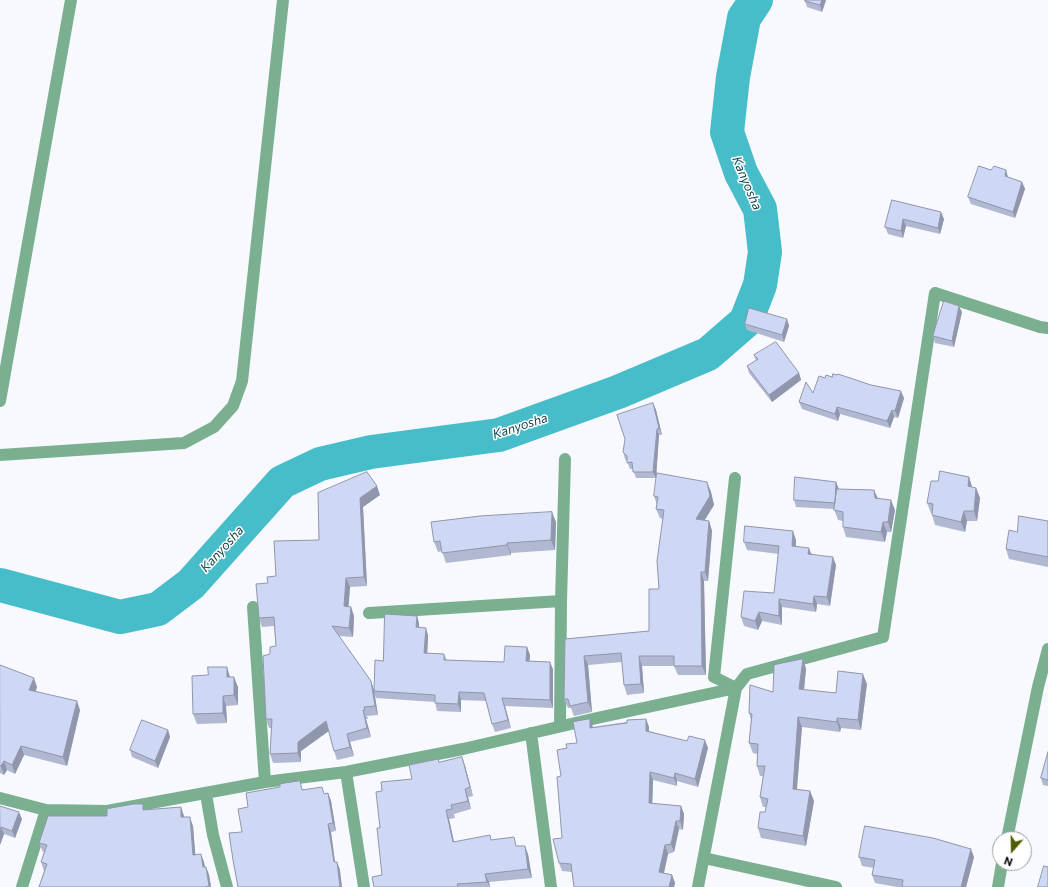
<!DOCTYPE html>
<html>
<head>
<meta charset="utf-8">
<style>
	body { margin:0 }
	#map { position:relative; width:1048px; height:887px; overflow:hidden; background:#f7f9fe; font-family:Commissioner,sans-serif }
	canvas { display:block }
	.north { position:absolute; left:992px; top:831px; width:40px; height:40px; box-sizing:border-box; background:#fff; border:1px solid #9e9fa0; border-radius:50%; rotate:200deg; font-size:11px; font-weight:700; line-height:16px; text-align:center; color:#0d0e11 }
	.north::after { content:''; display:block; margin:auto; width:14px; height:18px; background:#4e5f02; clip-path:polygon(50% 0,100% 100%,50% 72%,0 100%) }
</style>
</head>
<body>
<div id="map">
<canvas width="1048" height="887"></canvas>
<div class="north">N</div>
</div>
<script>
const context = document.querySelector('canvas').getContext('2d');
context.lineJoin = 'round';
function strokePath(path, color, width, dash) { context.strokeStyle = color; context.lineWidth = width; context.lineCap = dash ? 'butt' : 'round'; context.setLineDash(dash || []); context.stroke(path); }
function paint(path, color) { context.fillStyle = color; context.fill(path, 'evenodd'); }
function label(font, color, halo, rows, align = 'center') {
  context.font = font + ' Commissioner,sans-serif'; context.lineWidth = 3; context.setLineDash([]); context.textBaseline = 'middle'; context.strokeStyle = halo; context.fillStyle = color; for (const [text, x, y, turn = 0] of rows) {
    context.save(); context.translate(x, y); context.rotate((+turn || 0) * Math.PI / 180); context.textAlign = isNaN(turn) ? turn : align; if (halo) context.strokeText(text, 0, 0); context.fillText(text, 0, 0); context.restore();
  }
}
strokePath(new Path2D(`
	M0,585L120,617L158,609L191,584L282,482L320,464L371,452L499,435L618,392L708,354L746,321L760,285L765,252L760,209L741,173L727,132L733,77L744,18L756,0`), '#47bdc9', 34);
strokePath(new Path2D(`
	M0,401L71,0
	M0,455L184,443L214,427L233,406L242,381L283,0
	M253,607L265,782
	M369,613L561,601
	M560,726L561,601L565,459
	M531,733L551,887
	M346,772L364,887
	M206,794L213,835L227,887
	M0,798L46,810L107,811L265,782L346,772L463,749L597,718L736,688L747,674L883,637L935,293L1040,327L1048,328
	M1007,839L1038,687L1048,649
	M704,858L836,887
	M22,887L46,810
	M698,887L736,688L714,677L735,478
	M998,887L1002,863`), '#7ab08f', 12);
paint(new Path2D(`
	M826,0L822,12L807,7L805,1Z
	M1008,177L1022,182L1025,189L1015,218L971,204L968,197Z
	M892,200L944,219L940,234L906,226L903,238L888,234L885,227Z
	M962,312L954,347L935,343L933,336Z
	M787,319L789,326L784,342L747,330L745,324Z
	M754,355L799,373L801,380L772,402L749,373L747,366L756,361Z
	M813,393L904,398L898,418L894,417L890,428L840,414L838,421L802,409L799,402Z
	M653,403L656,410L662,435H659L656,478H636L633,469H630L627,461L625,459L623,452Z
	M969,477L972,487L976,488L980,498L977,521H967L965,532L935,525L932,515V513H931L927,503L938,481Z
	M707,482L711,492L714,505L704,520L709,521L712,531L708,581H704L706,675H678L674,666H642L644,693L627,695L624,685L622,662L588,665L592,712L574,716L571,708H568L564,699L565,639L649,631L659,589L663,519L660,518L656,509L657,505L654,496Z
	M839,489L874,490L878,498L895,510L891,532H887L885,542L846,537L843,527V521L838,520L834,509L796,507L794,500Z
	M318,493L380,495L363,507L367,586L350,587L348,606L351,607L354,616L353,637L339,636L371,681L374,690L383,661L417,616L419,624V627L428,635L427,653L444,654L447,660L504,662L527,647L530,655L529,661L553,669V708L505,706L511,728L495,732L492,724L486,701L461,700V712L437,711L435,702L376,698L374,693L378,715L367,716L368,719H366L371,737L350,742L354,756L337,760L334,751L329,731L301,751V762L273,763L270,754L272,728H269L266,719L270,654L276,646L274,626L262,627L259,618L268,583L319,540Z
	M1048,521V567L1009,559L1006,549L1017,532Z
	M556,522L555,550L511,553V555L446,563L442,551L438,552L434,542Z
	M796,540V546L836,565L830,606L817,604L816,612L782,607V625L762,621L758,630L744,626L741,617L774,593L779,554L747,550L744,542Z
	M803,659L806,669L804,690L836,693L867,684L861,730L841,728L840,732L802,727L797,789L810,791L814,801L806,846L761,838L758,828L765,812L766,807H763L760,797L763,776H760L757,766V754L753,753L749,743L751,720L749,713L773,692Z
	M0,665L37,687L36,691L80,710L67,766L24,755L15,774L7,770L4,775L0,773Z
	M230,677L238,687V705L226,706L227,723L197,724L193,714Z
	M646,719L649,727V731L708,748L698,787L677,781V786L653,780L652,804L681,806L684,814L683,830L679,829L674,852L668,854L664,873L672,875L675,883L674,887H574L572,872L562,871L559,863L562,838L561,776L567,748L577,743L593,727Z
	M168,730L170,737L158,768L132,757L130,750Z
	M1048,752V786L1043,785L1041,778Z
	M462,757L465,766L473,796L468,797L471,809L454,814L455,818L449,819L454,842L492,840L517,846L528,854L532,878L489,882L490,887H374L382,875L380,828L382,791L412,779L440,762Z
	M303,789L325,794L328,793L331,801L336,831L331,832L335,862H337L340,870L242,832Z
	M0,806L22,819L15,838L4,834L0,845Z
	M181,807L184,817L193,826L195,854L204,862L205,867H206L209,875L211,887H39L44,871L41,862L44,852H43L39,843L107,816L145,810Z
	M859,857H974L966,887H897L875,883L872,875L874,868L862,866Z`), '#b1b9d2');
paint(new Path2D(`
	M822,0H826L822,12L820,5Z
	M1006,170L1008,177L1005,176Z
	M1022,182L1025,189L1015,218L1013,212Z
	M941,212L944,219L940,234L938,228Z
	M903,219L906,226L903,238L901,231Z
	M959,306L962,312L954,347L952,341Z
	M787,319L789,326L784,342L782,335Z
	M799,373L801,380L772,402L769,395Z
	M901,391L904,398L898,418L895,411Z
	M653,403L656,410L662,435L659,428Z
	M837,407L840,414L838,421L835,414Z
	M892,410L894,417L890,428L887,421Z
	M657,429L659,435L656,478L653,472Z
	M969,477L972,487L968,486Z
	M707,482L711,492L714,505L700,528L696,519Z
	M836,482L839,489L835,503Z
	M377,486L380,495L363,507L367,586L364,577L360,498Z
	M976,488L980,498L977,521L974,511Z
	M874,490L878,500L875,498Z
	M891,500L895,510L891,532L888,522Z
	M964,511L967,521L965,532L961,522Z
	M552,512L556,522L555,550L551,540Z
	M709,521L712,531L708,581L705,572Z
	M883,522L887,532L885,542L881,532Z
	M793,531L796,540L795,554L792,546Z
	M507,543L511,553V555L507,545Z
	M809,548L812,556L808,554Z
	M833,557L836,565L830,606L827,597Z
	M701,572L704,581L706,675L702,666Z
	M346,578L350,587L348,615L344,606Z
	M814,596L817,604L816,612L813,604Z
	M779,599L782,607V625L779,616Z
	M351,607L354,616L353,637L349,628Z
	M759,612L762,621L758,630L755,621Z
	M417,616L419,624V634L416,627Z
	M426,628L428,635L427,661L424,653Z
	M527,647L530,655L529,668L526,661Z
	M584,656L588,665L592,712L588,702Z
	M639,656L642,666L644,693L641,684Z
	M803,659L806,669L803,699L799,689Z
	M550,662L553,669V708L550,700Z
	M227,667L230,677L231,687L227,677Z
	M863,674L867,684L861,730L858,720Z
	M234,677L238,687V705L234,695Z
	M34,678L37,687L33,698L29,690Z
	M371,681L374,690L378,715L375,706Z
	M459,692L461,700V712L458,704Z
	M223,696L226,706L227,723L223,713Z
	M502,698L505,706L511,728L508,720Z
	M77,701L80,710L67,766L63,757Z
	M363,710L366,719L371,737L367,728Z
	M798,717L802,727L796,798L793,789Z
	M837,718L841,728L840,732L837,722Z
	M590,719L593,727V736L590,728Z
	M646,719L649,727V739L646,731Z
	M326,721L330,730L301,751V762L298,753V742Z
	M168,730L170,737L158,768L155,761Z
	M347,734L350,742L354,756L350,747Z
	M705,740L708,748L698,787L695,779Z
	M21,746L24,755L15,774L12,765Z
	M462,757L465,766L473,796L470,787Z
	M4,761L7,770L4,775L1,766Z
	M650,772L653,780L652,812L649,803Z
	M675,773L677,781V786L674,778Z
	M465,789L468,797L471,809L468,801Z
	M810,791L814,801L806,846L803,836Z
	M328,793L331,801L336,831L333,823Z
	M681,806L684,814L683,830L680,821Z
	M181,807L184,816L185,826L181,817Z
	M446,810L449,819L456,851L453,842Z
	M19,812L22,819L15,838L12,831Z
	M190,817L193,826L196,863L193,855Z
	M676,821L679,829L674,852L671,844Z
	M328,824L331,832L336,870L334,862Z
	M1,827L4,834L0,845V831Z
	M665,845L668,854L662,881L659,872Z
	M525,846L528,854L532,878L528,869Z
	M971,849L974,857L966,887H961Z
	M201,854L204,862L206,876L203,867Z
	M337,862L340,870L342,887H340Z
	M206,867L209,875L211,887L209,886Z
	M485,874L489,882L490,887L487,882Z
	M672,875L675,883L674,887H669Z`), '#9096ab');
const building = new Path2D(`
	M805,0H822L820,5L805,1Z
	M979,166L991,170L994,166L1006,170L1005,176L1022,182L1013,212L968,197Z
	M892,200L941,212L938,228L903,219L901,231L885,227Z
	M944,301L959,306L952,341L933,336Z
	M749,308L787,319L782,335L745,324Z
	M776,342L799,373L769,395L747,366L758,359L754,355Z
	M833,374L837,375L838,374L871,385L901,391L895,411L892,410L887,421L837,407L835,414L799,402L806,382L813,393L819,376L825,378L826,375L832,377Z
	M653,403L659,428L657,429L653,472H633L632,462L627,463V456L623,452L625,439L617,415Z
	M940,471L969,477L968,486L976,488L974,511H964L961,522L932,515L933,504L927,503L931,481H938Z
	M367,472L377,486L360,498L364,577L346,578L344,606L351,607L349,628L332,626L371,681L375,706L364,707L365,710H363L367,728L347,734L350,747L334,751L326,721L298,742V753L270,754L272,719H266L263,656L270,654V647L276,646L274,617L259,618L256,584L268,583L267,577L276,576L274,541L319,540L318,493Z
	M657,473L707,482L710,496L696,519L709,521L705,572H701L702,666H674V656H639L641,684L624,685L621,653L584,656L588,702L570,706L568,699H564L565,639L649,631V589H659L657,561L664,510L656,509L658,497L654,496Z
	M795,477L836,482L835,503L794,500Z
	M837,489L874,490L875,498L891,500L888,522H883L881,532L843,527V512L834,510Z
	M552,512L551,540L507,543V545L442,553L440,541L434,542L431,522L480,516Z
	M1019,516L1048,521V557L1006,549L1009,530L1017,532Z
	M745,526L793,531L792,546L809,548L808,554L833,557L827,597L814,596L813,604L779,599V616L759,612L755,621L741,617L744,591L774,593L779,546L744,542Z
	M385,614L417,616L416,627L426,628L424,653L444,654V660L504,662L505,646L527,647L526,661L550,662V700L502,698L508,720L492,724L484,693L459,692L458,704L435,703V695L374,691L375,660L383,661Z
	M803,659L799,689L836,693L838,671L863,674L858,720L837,718V722L798,717L793,789L810,791L803,836L758,828L760,812H765L768,799L760,797L765,766H757L758,744L749,743L752,714L749,713L750,685L773,692L774,665Z
	M0,665L34,678L29,690L77,701L63,757L21,746L12,765L4,761L1,766L0,765Z
	M208,667H227V677H234V695L223,696V713L193,714L192,676L208,675Z
	M590,719V728L627,723V720L646,719V731L687,741L689,736L705,740L695,779L675,773L674,778L650,772L649,803L681,806L680,821H676L671,844L665,845L659,872L672,875L669,887H574L571,864L559,863L553,839L562,838L557,777L561,776L557,750L567,748L566,744L577,743L573,722Z
	M142,720L168,730L155,761L130,750Z
	M1048,752V780L1041,778Z
	M462,757L470,787L465,789L468,801L451,805L452,809L446,810L453,842L490,835L491,840L514,837L516,846H525L528,869L485,874L487,882L457,884L458,887H374L372,877L382,875L377,828H380L376,792L382,791L381,782L412,779L409,765L438,759L439,762Z
	M300,781L302,790L322,787L324,794L328,793L333,823L328,824L334,862H337L340,887H238L233,860L229,833L242,832L238,809L248,807L246,793L280,787V784Z
	M134,804H143V810L181,807V817H190L193,855L201,854L203,867H206L209,886L205,887H39L47,864L41,862L47,845L39,843L48,816H107V809Z
	M0,806L19,812L12,831L1,827L0,831Z
	M865,826L933,838L971,849L961,887H902L903,880L872,875L875,860L859,857Z
	M1044,866L1048,867V887H1038Z`);
paint(building, '#ced7f4');
strokePath(building, '#9096ab', 1);
label('italic 13px', '#15494e', '#fff', [
	["Kanyosha",747,183,67],
	["Kanyosha",520,426,-18],
	["Kanyosha",222,549,-48]
]);
</script>
</body>
</html>
